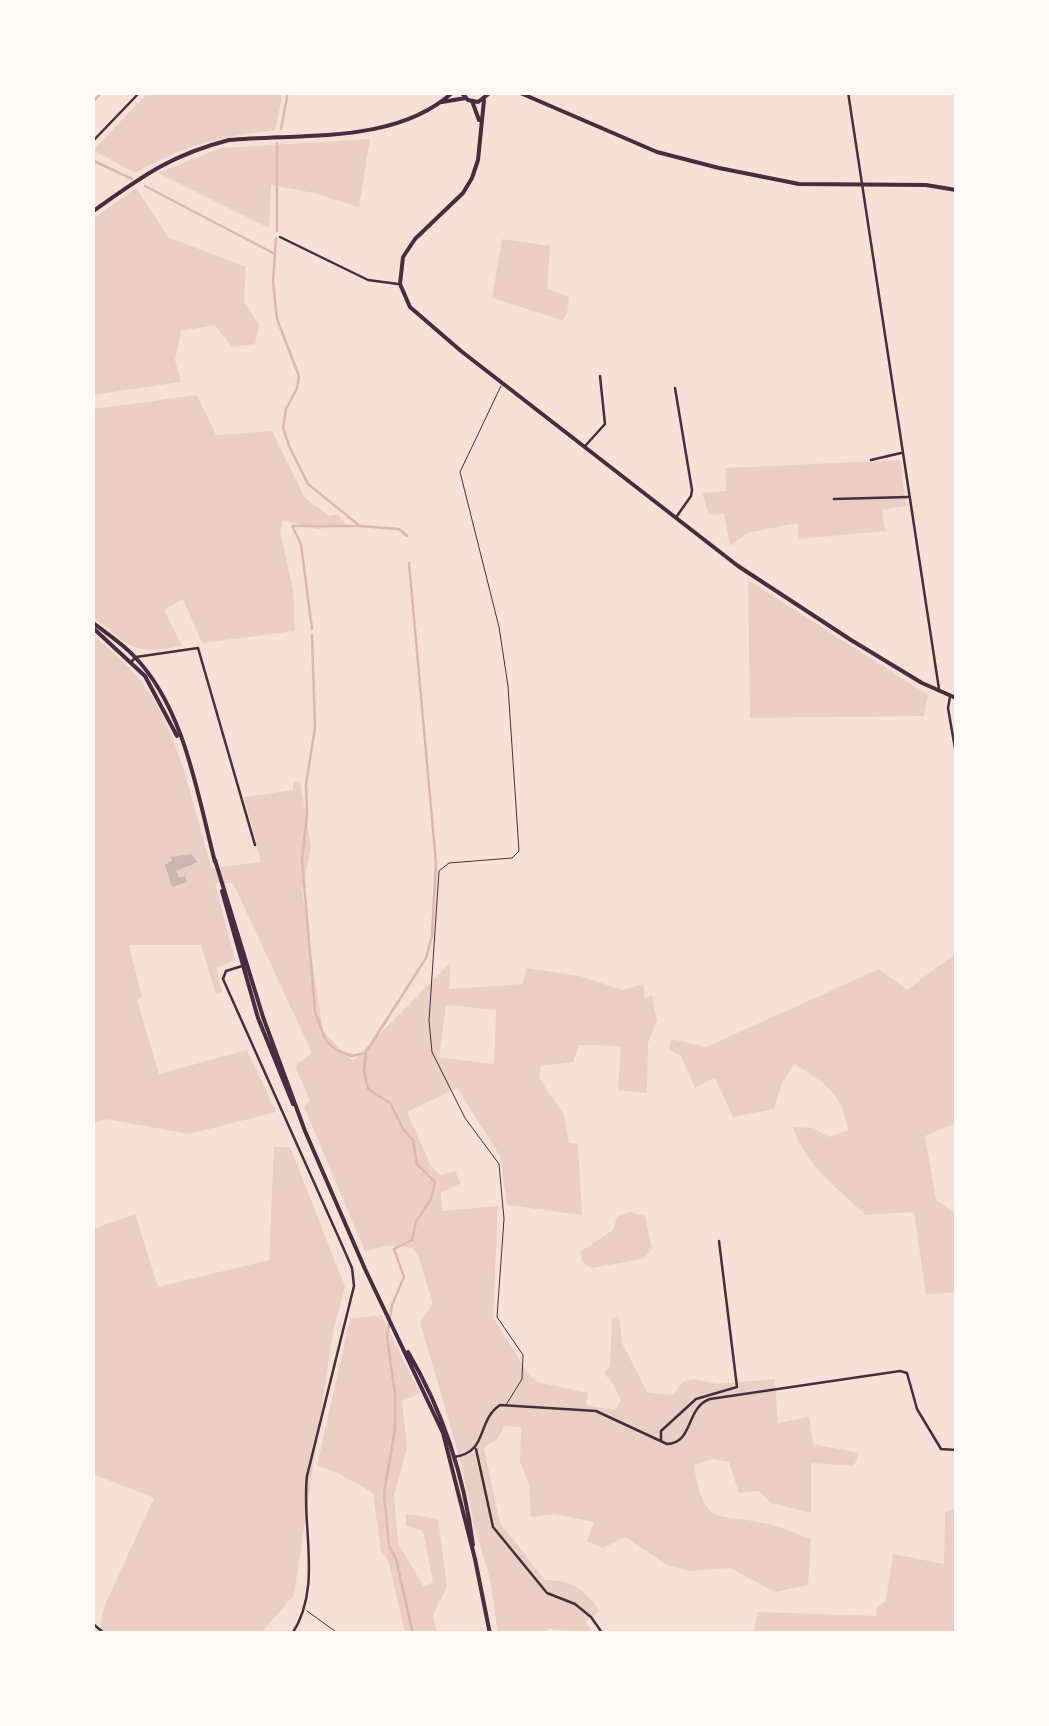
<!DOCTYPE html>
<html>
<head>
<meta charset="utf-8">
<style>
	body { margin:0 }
	#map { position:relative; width:1049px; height:1726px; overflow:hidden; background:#f7e1d7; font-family:Arial,sans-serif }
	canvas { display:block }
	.frame { position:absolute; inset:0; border:95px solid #fffaf5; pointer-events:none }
</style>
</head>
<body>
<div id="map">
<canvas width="1049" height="1726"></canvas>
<div class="frame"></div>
</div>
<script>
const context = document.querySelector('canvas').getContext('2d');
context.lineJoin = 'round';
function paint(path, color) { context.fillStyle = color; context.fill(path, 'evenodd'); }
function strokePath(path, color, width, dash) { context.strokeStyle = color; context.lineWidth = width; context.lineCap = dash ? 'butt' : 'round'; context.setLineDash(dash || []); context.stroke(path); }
paint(new Path2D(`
	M148,93V92L283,93L275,130C220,136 184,146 135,173L93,150Z
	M370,139L359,207L314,193L271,185L269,228L158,173L221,148Z
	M136,188L168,237L246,267L244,301L259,325L255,344L232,347L215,325L181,331L175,360L181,382L93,395V219Z
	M502,239L550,246L547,289L569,297L567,314L562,320L492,298Z
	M197,395L216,435L272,431L305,498L329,516L338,514L347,526L317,529L283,520L280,531L293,589L295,631L202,643L183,599L164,610L182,646C130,655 133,648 93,617V409Z
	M900,460L906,506L882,510L885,531L799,539L797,523L747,533L730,546L724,514L709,515L702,493L726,491L725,468Z
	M748,580L928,695L924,716L750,718Z
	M92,634C110,650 129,665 143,684C181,733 193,810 212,868L261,862L244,797L293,790V782L300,781L311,847L302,890L323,1032L353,1061L451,962L449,989L523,984L526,968L580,976L622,990L644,984V997L652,996L657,1021L648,1043L647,1093L618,1090L621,1046L579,1045L573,1062L541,1066L539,1078L564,1115L569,1143L578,1144L582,1215L507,1205L500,1156L457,1088L407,1112L430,1164L440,1175L455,1171L461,1183L441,1193L442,1211L498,1206L493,1317L529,1375L538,1382L588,1393L586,1405L615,1410L621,1400L612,1382L604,1374L610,1366L612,1318L619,1316L622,1343L647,1392L673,1395L683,1382L693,1379L717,1384L775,1379L778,1423L809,1417L813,1444L859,1453L854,1466L811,1463V1513L771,1503L758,1491L739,1493L729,1462L713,1459L694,1465C704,1532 720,1511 772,1525C785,1528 798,1535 811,1539L808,1585L775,1592L730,1568L689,1571L667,1565L625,1537L603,1548L587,1541L594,1522L554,1514L531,1517L529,1484L520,1462L521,1427L504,1426L498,1438L484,1448L500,1523L545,1580C573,1580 584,1589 600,1611L585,1622L594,1633L549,1629L541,1633H498L490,1579L474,1525L461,1463L420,1322L433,1304L418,1255L412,1248L388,1246L365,1251L304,1107L310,1101L295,1066L312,1053L233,883H215L235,960L216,968L222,992L216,994L201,945H129L142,997L137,1000L159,1074L247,1050L276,1112L189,1134L106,1119L93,1124ZM446,1005L496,1010L494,1064L439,1057Z
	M956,953V1123L925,1136L936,1200L956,1214V1292L926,1295L914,1212L866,1215C838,1189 805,1165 793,1127L813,1128L829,1137L848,1130C842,1093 825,1083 794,1064L782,1083L774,1109L733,1117L715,1078L695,1088L681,1056L669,1050L671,1039L706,1047L879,969L907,990Z
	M274,1147H290L345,1287L333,1332L294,1595L261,1633L93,1634L92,1627L99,1633L104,1607L154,1498L93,1474V1229L135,1214L158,1287L269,1260Z
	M629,1212L645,1216L652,1249L643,1259L591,1268L582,1261L580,1252L613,1230L617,1217Z
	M381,1315L420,1393L402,1401L407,1448L394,1495L398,1543L424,1587L433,1582L423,1531L406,1526V1514L438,1519L447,1587L433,1615L437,1633H405L388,1560L381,1551L373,1493L338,1473L317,1466L350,1319Z
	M956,1508V1633H754L757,1612L877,1616L876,1609L886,1600L893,1554L944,1564L945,1512Z`), '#ebcfc5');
strokePath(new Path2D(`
	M92,103L102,92
	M281,129L288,92
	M92,160L132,179
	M145,186L273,253
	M277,231V143
	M276,238L273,282L277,319L299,376L297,388L286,409L283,428L289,446L308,484L360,526L399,529L407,536
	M409,563L436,863L432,936L426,958L366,1052L364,1071L368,1089L390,1103L403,1129L413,1140L417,1164L435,1182L431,1199L416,1222L412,1240L394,1249L404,1277L392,1305L387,1337L395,1394V1429L384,1493L389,1546L396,1559L413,1634
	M312,629L301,544L292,526H359
	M312,635L315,728L306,784L307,815L302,860L315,1012L326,1041L336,1050L352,1056L364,1053`), '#dcb8b0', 2.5);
paint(new Path2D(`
	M191,854L198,862L176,871L179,878L185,876L187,882L172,887L165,865L172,861L171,857Z`), '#ccb4b1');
strokePath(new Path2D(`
	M501,386L460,472L499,627L508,686L519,851L512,858L449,863L439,871L429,1021L432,1052L465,1118L499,1164L504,1219L497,1317L523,1355L522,1379L506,1405
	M307,1611L339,1634`), '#4a2c40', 1);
strokePath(new Path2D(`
	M848,92L939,689
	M92,142L140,92
	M280,237L368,280L398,284
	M675,388L692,490L691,496L677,516
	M586,445L605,424L600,376
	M871,460L901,453
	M834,499L908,497
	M132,661L136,657L198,648L255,845
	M950,697L948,708L956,754
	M242,966L226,971L223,979L342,1245L352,1268L354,1286L307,1476C301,1527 323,1587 292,1634
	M661,1440V1431L696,1399L737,1387L719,1241
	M476,1449L493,1527L547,1593L575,1604L591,1617L603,1634
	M454,1457C489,1452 476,1421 500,1405L596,1411L667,1444C693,1444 686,1407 710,1399L900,1371L907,1373L917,1409L941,1449L956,1450
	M92,1623L105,1634`), '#4a2c40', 2.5);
strokePath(new Path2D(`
	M518,92L657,152L719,168L799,184L926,185L956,190
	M484,100L478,160L472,178L463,193L415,239L403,257L400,284L410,307L461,351L738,566L851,640L922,683L956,698
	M472,101L479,120`), '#4a2c40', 4);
strokePath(new Path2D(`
	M461,92L468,100L478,102L491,92
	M442,102L466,98
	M92,212C140,178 170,155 229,140C301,133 395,145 453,92
	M92,622C106,633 122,643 134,656C185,709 197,793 215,862
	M92,627L145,676L177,736
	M215,860L263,1017L305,1131L365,1269L443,1433L475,1559
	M222,891L258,1018L293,1104
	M408,1352C444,1413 464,1475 473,1545
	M475,1559L490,1634`), '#4a2c40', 4);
</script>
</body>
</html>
